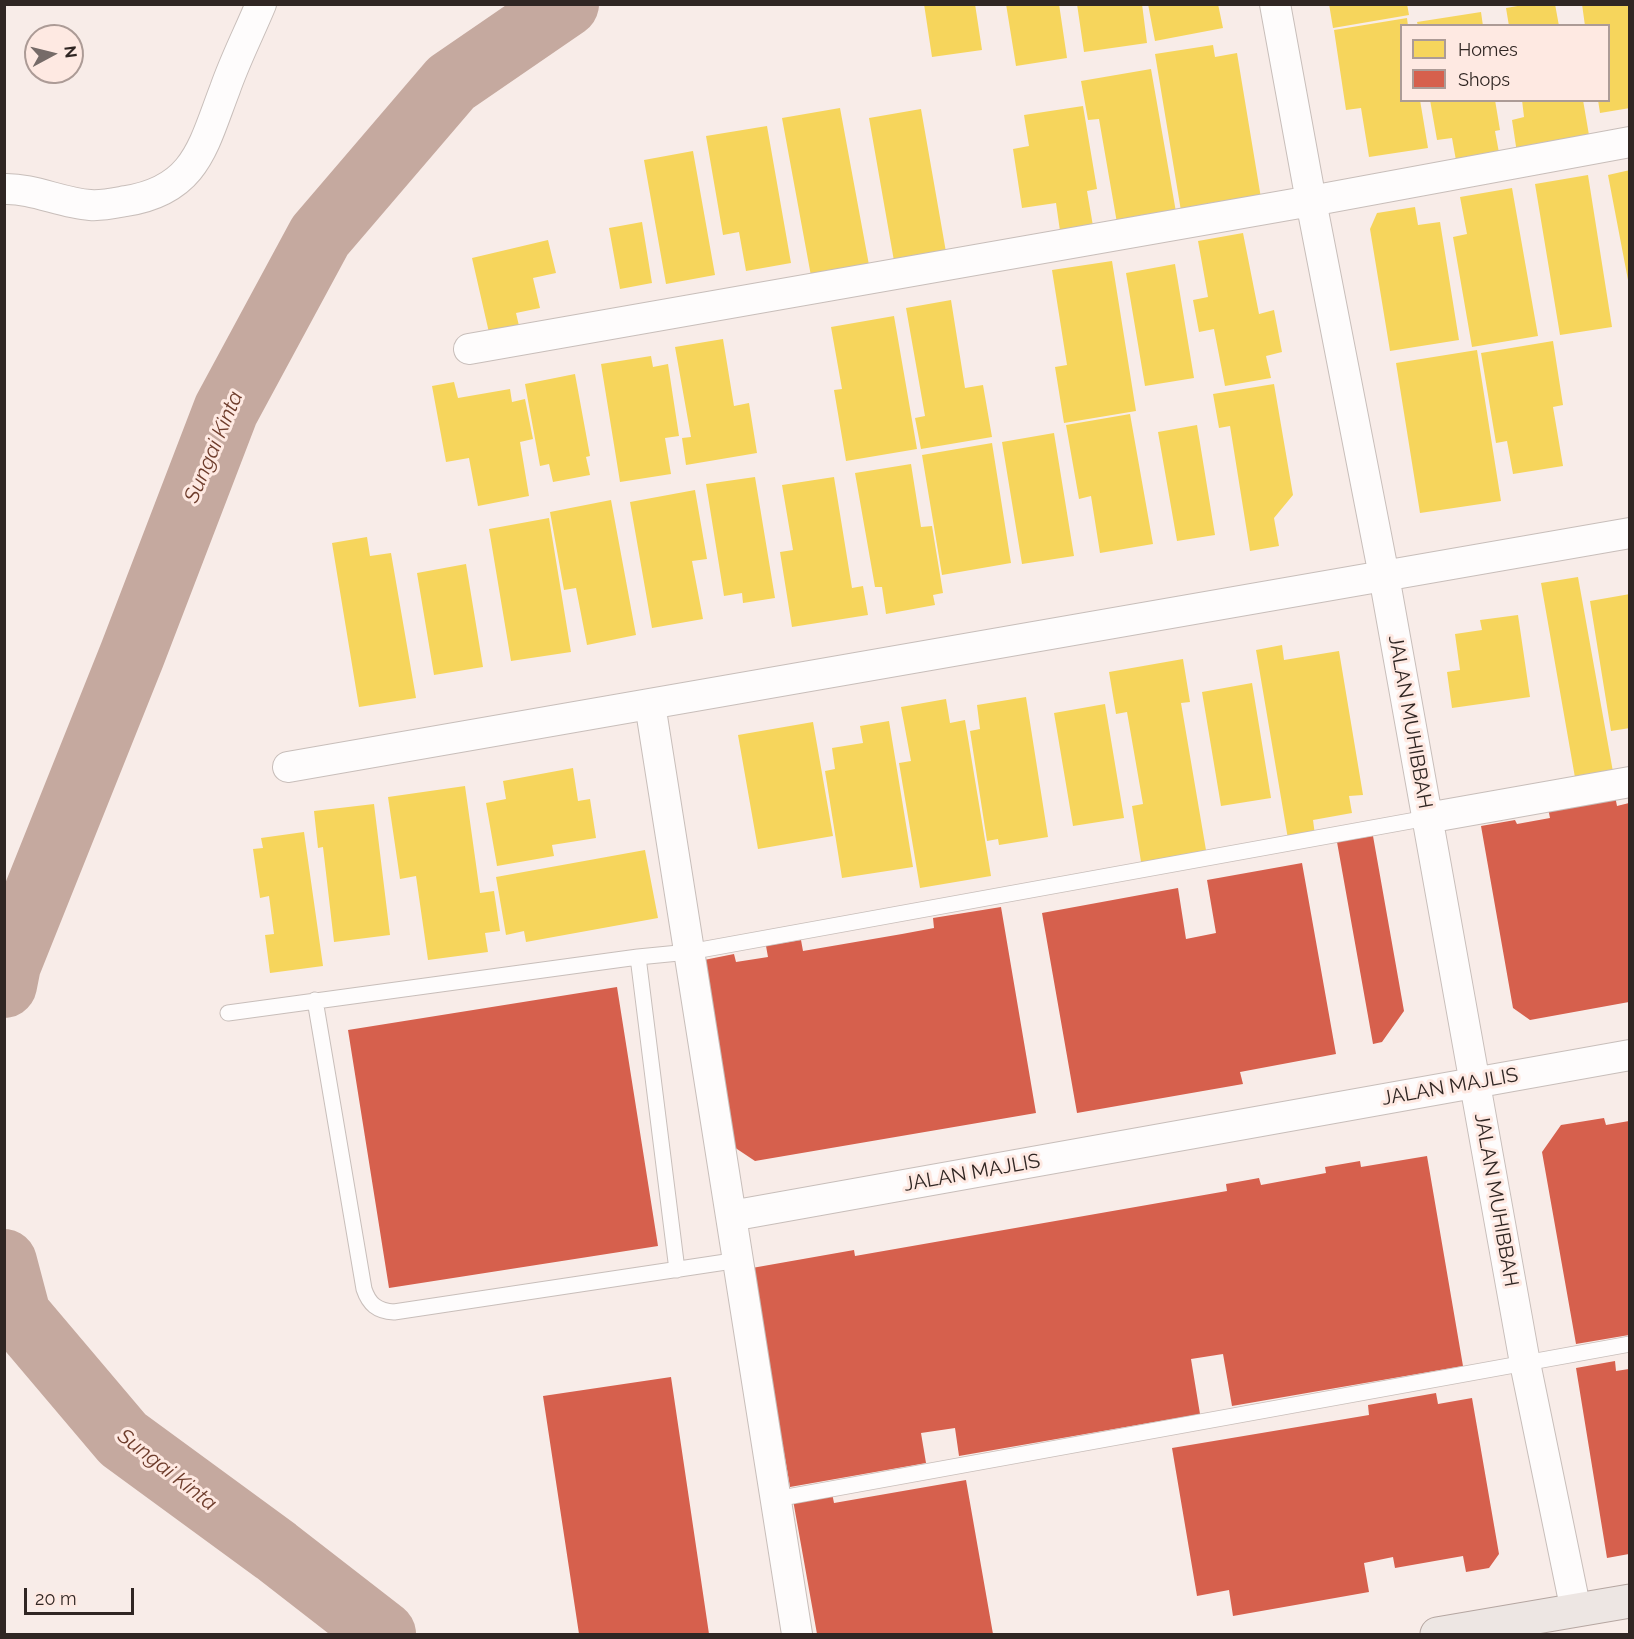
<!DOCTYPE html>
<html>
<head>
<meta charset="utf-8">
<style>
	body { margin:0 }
	#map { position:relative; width:1634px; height:1639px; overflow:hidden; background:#f8ece8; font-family:Raleway,sans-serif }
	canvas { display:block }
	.frame { position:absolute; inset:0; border:6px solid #302623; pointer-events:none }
	.legend { position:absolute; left:1400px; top:24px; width:210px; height:78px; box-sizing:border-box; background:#fee9e2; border:2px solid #ac9b96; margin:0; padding:8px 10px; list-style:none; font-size:18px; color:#302623 }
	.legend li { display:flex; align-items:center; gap:12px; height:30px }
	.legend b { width:30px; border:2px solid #ac9b96 }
	.north { position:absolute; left:24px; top:24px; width:60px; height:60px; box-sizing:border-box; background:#fee9e2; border:2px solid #ac9b96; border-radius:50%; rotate:83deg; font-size:16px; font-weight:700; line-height:24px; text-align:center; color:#302623 }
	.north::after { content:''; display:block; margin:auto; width:21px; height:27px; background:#766b68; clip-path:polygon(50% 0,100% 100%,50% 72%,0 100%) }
	.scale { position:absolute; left:24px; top:1588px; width:110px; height:27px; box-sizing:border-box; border:3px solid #302623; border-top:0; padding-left:8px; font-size:18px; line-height:21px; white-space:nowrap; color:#302623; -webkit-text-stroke:4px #fee9e2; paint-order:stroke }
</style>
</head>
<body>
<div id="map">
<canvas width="1634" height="1639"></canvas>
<div class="frame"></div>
<ul class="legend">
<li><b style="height:16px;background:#f6d55c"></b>Homes</li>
<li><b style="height:16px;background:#d6604d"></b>Shops</li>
</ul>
<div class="north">N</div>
<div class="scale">20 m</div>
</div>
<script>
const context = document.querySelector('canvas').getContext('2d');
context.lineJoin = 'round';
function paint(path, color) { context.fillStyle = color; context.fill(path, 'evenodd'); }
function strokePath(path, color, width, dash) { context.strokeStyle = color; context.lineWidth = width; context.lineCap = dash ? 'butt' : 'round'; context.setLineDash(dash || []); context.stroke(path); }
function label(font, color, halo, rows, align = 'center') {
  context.font = font + ' Raleway,sans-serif'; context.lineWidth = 6; context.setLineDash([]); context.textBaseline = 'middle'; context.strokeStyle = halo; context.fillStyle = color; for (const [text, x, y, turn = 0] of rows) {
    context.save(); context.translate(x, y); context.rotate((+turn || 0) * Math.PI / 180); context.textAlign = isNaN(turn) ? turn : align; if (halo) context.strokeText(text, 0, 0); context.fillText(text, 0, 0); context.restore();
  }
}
paint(new Path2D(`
	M924,4H975L982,50L932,57Z
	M1006,4H1059L1067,58L1016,66Z
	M1077,4H1142L1147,43L1084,52Z
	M1148,4H1218L1223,28L1155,41Z
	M1329,4H1407L1409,15L1333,28Z
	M1529,4H1555L1559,26H1509L1506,8Z
	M1582,4H1630V108L1600,113L1598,100H1608V26H1585Z
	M1481,12L1483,26H1418L1417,22Z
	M1407,18L1408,26H1402V100H1420L1428,148L1369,157L1361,108L1346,110L1334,30Z
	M1213,45L1215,57L1237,53L1261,198L1181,211L1155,54Z
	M1151,69L1176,212L1117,223L1099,119L1088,120L1081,81Z
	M1430,100H1495L1500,130L1495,131L1500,158L1457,166L1452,138L1437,140Z
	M1522,100H1583L1590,141L1517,153L1512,120L1524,117Z
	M1083,106L1097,189L1087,191L1093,226L1060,231L1056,203L1022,208L1013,149L1029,146L1024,115Z
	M840,108L869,265L811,276L782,118Z
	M921,109L946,252L894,261L869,118Z
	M767,126L791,263L746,271L739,232L723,235L706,136Z
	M693,151L715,275L666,284L644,160Z
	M1630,170V280H1628L1608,175Z
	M1588,175L1612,327L1560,335L1535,184Z
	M1512,188L1538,336L1472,347L1453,237L1467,234L1460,197Z
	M1415,207L1418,225L1440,222L1459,340L1390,351L1370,229L1377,213Z
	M642,222L652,283L620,289L609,228Z
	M1243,233L1259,314L1274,310L1282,352L1266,356L1271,378L1225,386L1214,329L1199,332L1193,300L1208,297L1198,241Z
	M548,240L556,273L533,278L540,308L516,313L520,330L490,337L472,258Z
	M1112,261L1136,411L1064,423L1055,367L1067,365L1052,270Z
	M1175,264L1194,378L1145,386L1126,273Z
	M951,300L965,388L983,385L992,437L921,449L915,418L925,416L906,308Z
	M894,316L917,449L846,461L834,390L842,389L831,327Z
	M723,339L734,406L749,403L757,453L686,465L682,438L691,437L675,347Z
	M1553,341L1563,405L1553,407L1563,466L1513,474L1507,441L1496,443L1481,353Z
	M1477,350L1501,501L1420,513L1396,363Z
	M651,356L653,367L668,364L679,436L665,438L671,474L620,482L601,364Z
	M575,374L590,456L586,457L590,475L553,482L549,464L540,466L525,384Z
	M454,382L458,398L510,389L512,402L525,399L533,439L520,442L529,496L478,506L469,458L446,462L432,386Z
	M1274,384L1293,495L1274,518L1279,546L1250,551L1230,426L1219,428L1213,394Z
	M1130,414L1153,544L1100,553L1091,496L1079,499L1066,425Z
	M1197,425L1215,535L1177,541L1158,432Z
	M1054,433L1074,556L1022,564L1002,442Z
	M992,443L1011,563L942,575L922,455Z
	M911,464L921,527L932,526L943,593L933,595L935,605L886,614L882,587H875L855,473Z
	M755,477L775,598L743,603L742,593L724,596L706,484Z
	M834,477L852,588L863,586L868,615L792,627L780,552L793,550L782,485Z
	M695,490L707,559L692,561L703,619L652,628L630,502Z
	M611,500L636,635L587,645L576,588L564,590L550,512Z
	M549,518L571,652L511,661L489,529Z
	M367,537L370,556L391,553L416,698L359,707L332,543Z
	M466,564L483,667L434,675L417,573Z
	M1578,577L1615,783L1577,789L1541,583Z
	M1630,594V728L1611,731L1590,601Z
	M1518,615L1530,697L1452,708L1447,672L1460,670L1455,634L1482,630L1480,620Z
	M1282,645L1284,660L1339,651L1363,795L1349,796L1352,813L1313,820L1315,835L1288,839L1256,650Z
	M1183,659L1190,702L1181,703L1207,856L1142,868L1132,806L1143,804L1127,712L1116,714L1109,672Z
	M1252,683L1271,798L1221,806L1202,692Z
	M1026,697L1048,837L999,845L998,839L987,841L970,731L980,729L977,705Z
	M946,699L950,723L965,720L991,876L920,888L899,763L911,761L901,707Z
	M1105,704L1124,818L1073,826L1054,713Z
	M889,721L913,867L842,878L825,771L835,769L832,748L863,743L860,726Z
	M813,722L833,836L758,849L738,735Z
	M573,768L578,801L590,799L596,838L552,845L554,856L497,866L486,803L506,799L503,781Z
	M465,786L480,893L494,891L500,931L485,933L488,952L428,960L416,876L400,879L388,797Z
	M374,804L390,935L334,942L323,847L318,848L314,811Z
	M304,832L323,966L270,973L265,935L274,934L269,896L260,898L253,849L263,848L261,838Z
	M645,850L658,918L526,942L524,931L506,935L496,877Z`), '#f6d55c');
paint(new Path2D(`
	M1615,796L1617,806L1629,803V1002L1530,1020L1513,1008L1481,826L1515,820L1517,824L1550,818L1548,808Z
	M1373,836L1404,1011L1382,1042L1373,1044L1337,842Z
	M1302,863L1336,1054L1240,1072L1243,1084L1077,1113L1042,913L1178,888L1186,939L1216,933L1207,880Z
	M1001,907L1036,1113L755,1161L731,1145L699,961L734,954L736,962L768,957L766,946L801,940L803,951L902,934L934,928L933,918Z
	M617,987L658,1246L389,1288L348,1030Z
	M1604,1118L1606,1125L1629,1121V1335L1576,1344L1542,1152L1561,1125Z
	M1427,1156L1463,1366L1232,1406L1223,1354L1191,1359L1200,1414L959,1456L955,1428L921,1433L926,1463L790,1487L752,1268L854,1250L855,1256L1227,1191L1226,1184L1259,1178L1261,1185L1326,1173L1325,1167L1360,1161L1361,1167Z
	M1615,1361L1616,1371L1629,1369V1554L1607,1558L1576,1368Z
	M671,1377L709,1634H579L543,1396Z
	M1436,1393L1438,1404L1472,1398L1499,1554L1489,1568L1466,1572L1463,1556L1395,1568L1393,1557L1364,1563L1369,1592L1233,1616L1229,1590L1197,1596L1172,1448L1369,1415L1368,1405Z
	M966,1480L993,1634H817L793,1500L832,1493L834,1503Z`), '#d6604d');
strokePath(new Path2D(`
	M4,985L8,965L132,655L226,410L320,236L451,83L566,4
	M4,1262L18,1315L123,1439L276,1551L383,1634`), '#c5a99f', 66);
const service = new Path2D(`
	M638,957L677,1270
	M315,1000L364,1289C369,1304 377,1311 394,1312L739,1260
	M228,1013L638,957L689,952L1427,818
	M776,1499L1630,1344`);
const minor = new Path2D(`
	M1275,4L1311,201L1384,576L1525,1363L1576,1611
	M4,189C33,188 61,203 90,205C102,206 115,203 126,201C196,190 203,146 225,89C235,60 249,33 261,4
	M469,349L1311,201L1630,142
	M650,704L797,1634
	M288,767L1630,533
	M1427,818L1630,782
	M731,1216L1630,1055`);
const primary = new Path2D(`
	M1437,1634L1630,1601`);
strokePath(service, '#c8beba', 17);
strokePath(minor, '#c8beba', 32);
strokePath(primary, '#b5a6a1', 35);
strokePath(service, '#fefcfc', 15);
strokePath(minor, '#fefcfc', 30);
strokePath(primary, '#ede6e3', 33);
label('20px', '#302623', '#fee9e2', [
	["JALAN MUHIBBAH",1410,722,80],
	["JALAN MAJLIS",1450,1087,-10],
	["JALAN MAJLIS",972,1173,-10],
	["JALAN MUHIBBAH",1496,1200,80]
]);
label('italic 21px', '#6e3c2b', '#fee9e2', [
	["Sungai Kinta",214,447,-67],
	["Sungai Kinta",167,1470,38]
]);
</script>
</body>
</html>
